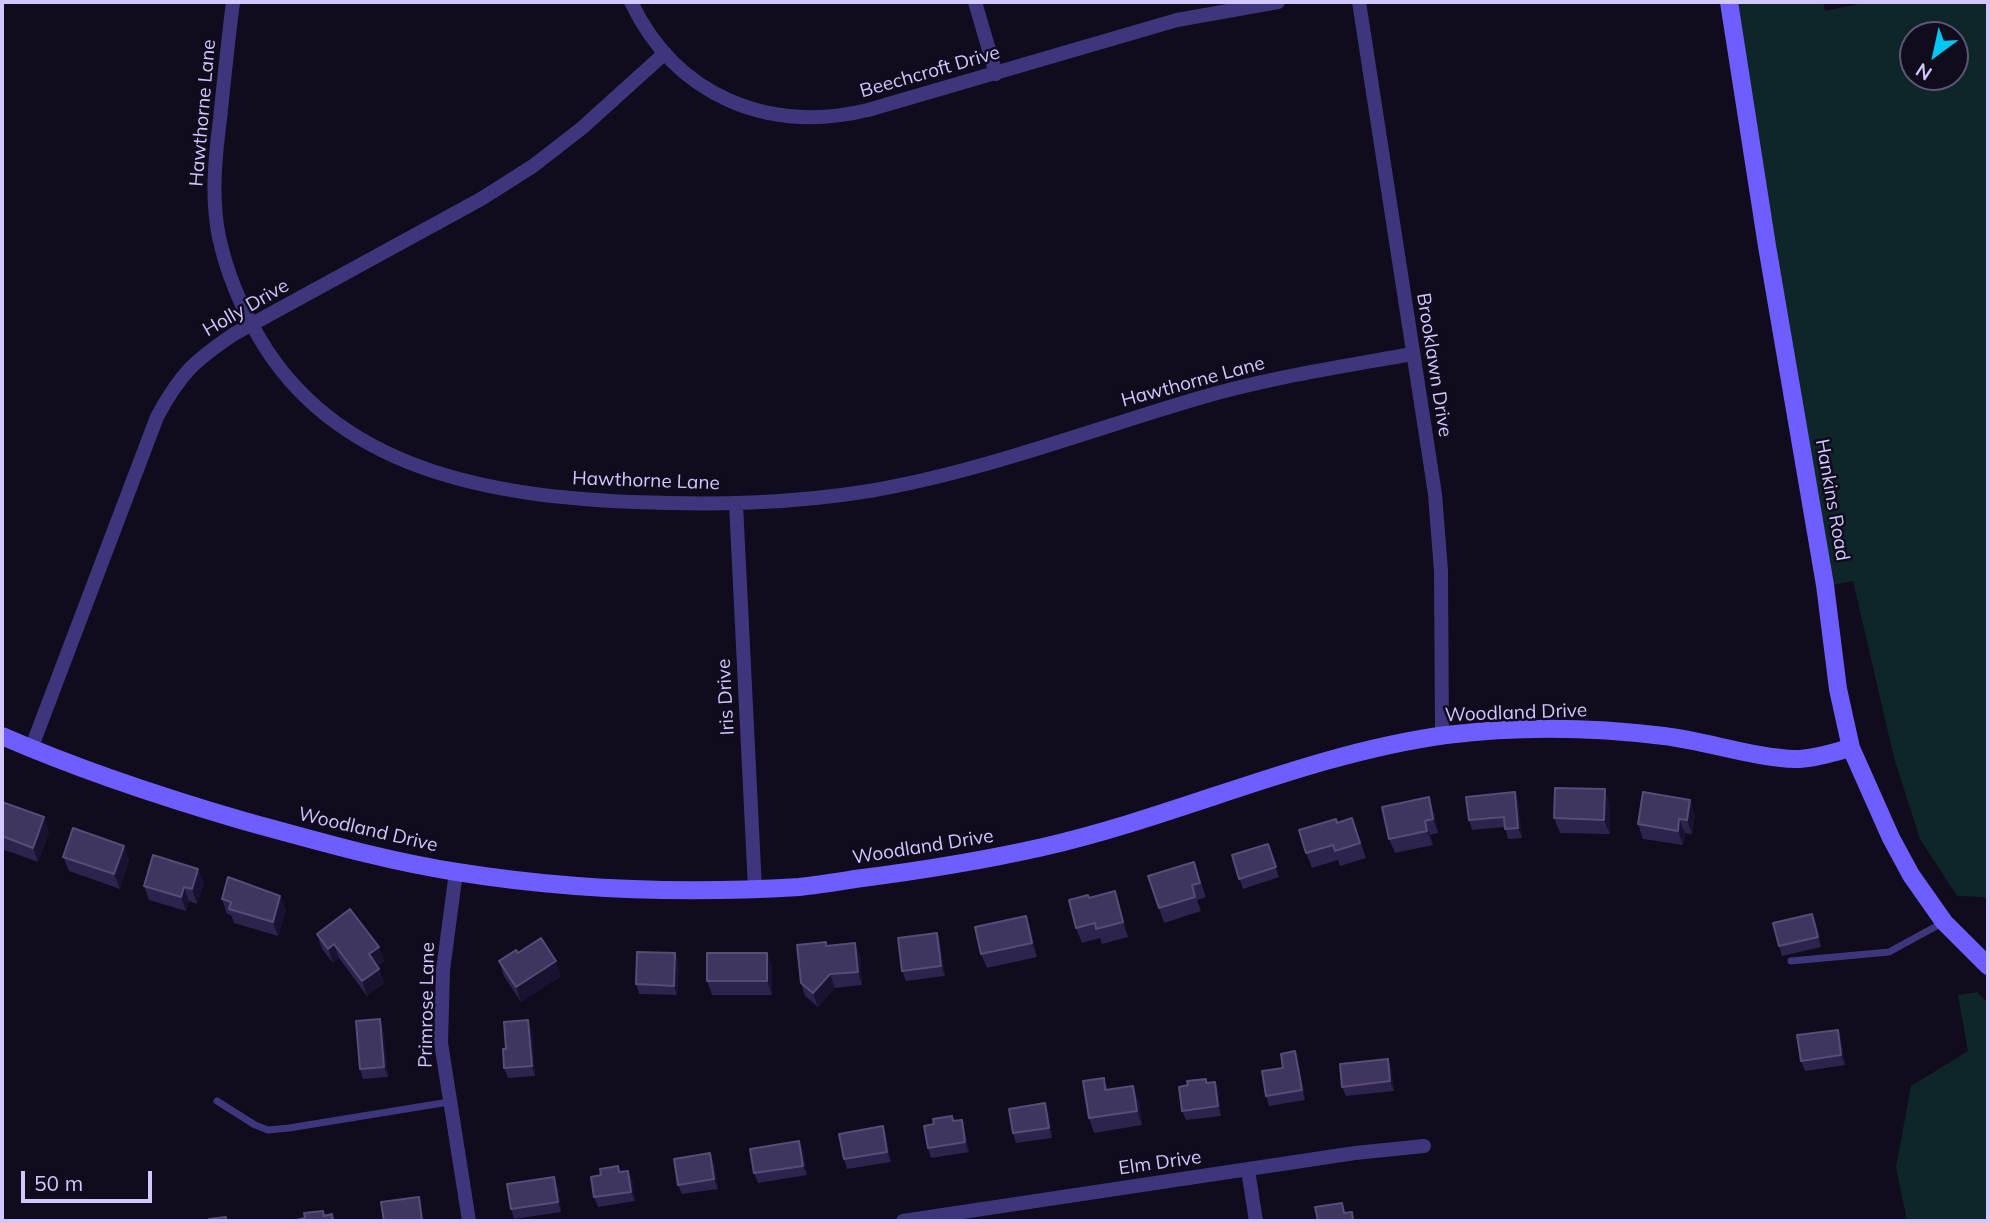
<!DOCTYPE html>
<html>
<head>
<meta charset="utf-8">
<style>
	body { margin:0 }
	#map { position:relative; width:1990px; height:1223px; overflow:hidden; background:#100b1d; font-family:Mulish,sans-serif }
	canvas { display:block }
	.frame { position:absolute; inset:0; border:4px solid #d2c7ff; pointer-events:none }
	.north { position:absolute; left:1899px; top:21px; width:70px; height:70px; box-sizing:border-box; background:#100b1d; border:2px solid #5e5677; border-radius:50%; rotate:213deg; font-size:19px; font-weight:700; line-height:28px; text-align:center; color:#d2c7ff }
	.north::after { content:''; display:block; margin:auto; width:24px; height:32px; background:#00c7f2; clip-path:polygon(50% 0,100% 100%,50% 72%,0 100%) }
	.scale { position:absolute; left:21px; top:1171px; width:131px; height:32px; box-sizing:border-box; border:4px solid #d2c7ff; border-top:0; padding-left:9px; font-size:21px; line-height:24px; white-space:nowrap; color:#d2c7ff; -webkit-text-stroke:5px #100b1d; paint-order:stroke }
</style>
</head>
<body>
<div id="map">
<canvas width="1990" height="1223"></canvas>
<div class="frame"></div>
<div class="north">N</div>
<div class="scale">50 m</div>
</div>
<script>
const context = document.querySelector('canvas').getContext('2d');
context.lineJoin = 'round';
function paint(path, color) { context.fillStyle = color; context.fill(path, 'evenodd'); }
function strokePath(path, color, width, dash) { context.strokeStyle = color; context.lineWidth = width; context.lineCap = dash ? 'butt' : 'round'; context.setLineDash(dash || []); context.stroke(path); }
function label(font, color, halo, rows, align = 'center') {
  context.font = font + ' Mulish,sans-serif'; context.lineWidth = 5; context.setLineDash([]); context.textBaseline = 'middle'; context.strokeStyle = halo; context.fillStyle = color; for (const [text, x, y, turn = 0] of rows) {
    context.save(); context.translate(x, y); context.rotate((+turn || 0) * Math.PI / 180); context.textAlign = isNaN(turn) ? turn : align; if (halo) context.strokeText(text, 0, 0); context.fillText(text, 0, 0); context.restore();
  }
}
paint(new Path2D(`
	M1729,2H1823L1825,11L1868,2H1988V901L1984,897L1957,896L1920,839L1894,758L1853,581L1824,587ZM1913,35H1955V77H1913Z
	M1977,992L1988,1003V1221H1907L1896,1167L1911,1086L1968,1051L1958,995Z`), '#0e2627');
strokePath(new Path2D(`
	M1791,961L1889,952L1944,922
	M217,1101L255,1125L268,1130L289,1128L449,1102`), '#3e367c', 7);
strokePath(new Path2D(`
	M233,2C228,41 224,80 220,119C215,159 211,198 219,237C227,274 241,307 260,339C338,471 492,496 633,502C713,505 790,504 869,491C981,472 1087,431 1196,399C1266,378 1340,367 1412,354
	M631,2C676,96 768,134 868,110L1177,20L1278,2
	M975,2L996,74
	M1359,2L1435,494L1441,571L1442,736
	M736,504L755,889
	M31,749L157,417C180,374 194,361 234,334L481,199L533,166L582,128L665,53
	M456,872L443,970L441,1043L469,1221
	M1248,1170L1256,1221
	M903,1221L1355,1153L1424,1146`), '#3e367c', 14);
strokePath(new Path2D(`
	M1729,2L1767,246L1825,585L1838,689L1851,748L1891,838L1911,875L1944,922L1988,966
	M2,736C80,770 162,797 244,821C314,840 385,861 457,872C569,890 685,894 799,887C818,885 836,882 855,879C918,871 981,861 1043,847C1179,816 1307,754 1446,735C1518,726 1593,727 1664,736C1706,741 1755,758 1796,759C1814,759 1834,752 1851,748`), '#6f5eff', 18);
paint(new Path2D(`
	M1515,792L1518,802L1522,838L1508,839L1505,827L1472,830L1469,820Z
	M2,802L49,832L38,862L2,849Z
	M1610,804V834L1560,833L1554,818Z
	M1434,812L1438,833L1430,835L1433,845L1395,853L1389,839Z
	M1695,814L1692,834L1685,833L1683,845L1643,839L1638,824Z
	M1352,818L1366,858L1340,866L1338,860L1312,868L1306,853L1337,823Z
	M1268,844L1279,877L1243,889L1232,855Z
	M124,846L129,860L120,889L69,871L63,857Z
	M1194,862L1206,897L1197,900L1201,911L1164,923L1159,908Z
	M198,869L204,883L197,904L189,901L186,911L149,900L144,886Z
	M1115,891L1128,937L1102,944L1100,938L1082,943L1076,928L1089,898Z
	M280,896L286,910L278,936L234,923L231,915L227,914L222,899Z
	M1816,923L1821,947L1782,956L1779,946Z
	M1031,930L1037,957L987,968L981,954Z
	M937,933L940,943L945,976L906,981L902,971Z
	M317,934L379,947L384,961L378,966L384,983L367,996L339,958L333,963L322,949Z
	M826,942L827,946L855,943L860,957L862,985L835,988L818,1007L805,996L801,983Z
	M518,953L561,976L521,1002L504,976L499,961Z
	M675,953L679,963L677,995L639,994L636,984Z
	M767,953L772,967V995H712L707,981Z
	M380,1019L383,1029L388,1077L363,1079L360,1069Z
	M532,1030L535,1076L508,1078L504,1068L506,1049Z
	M1838,1030L1841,1039L1845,1065L1805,1071L1801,1061Z
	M1388,1059L1391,1069L1394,1091L1346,1096L1342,1087Z
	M1298,1061L1305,1100L1269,1106L1266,1096L1283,1068Z
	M1104,1078L1108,1090L1139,1100L1142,1125L1094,1133L1089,1118Z
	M1215,1082L1218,1091L1221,1116L1186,1120L1182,1111L1208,1083Z
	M1045,1103L1049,1113L1052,1138L1016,1143L1013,1133Z
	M952,1116L954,1121L965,1130L969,1152L931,1158L928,1148L934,1124Z
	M883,1126L886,1136L891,1162L847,1169L844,1159Z
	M799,1141L803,1151L807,1175L758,1183L754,1173Z
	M714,1163L718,1189L682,1194L678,1185Z
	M628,1171L632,1180L635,1201L598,1207L594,1197L620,1172Z
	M554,1177L558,1187L561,1212L514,1219L511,1209Z`), '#2e234c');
paint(new Path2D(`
	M1605,789L1610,804V834L1604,820Z
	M1515,792L1518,802L1522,838L1518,828Z
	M1429,797L1434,812L1438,833L1433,819Z
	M1690,800L1695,814L1692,834L1687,820Z
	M44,817L49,832L38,862L33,848Z
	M1679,819L1685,833L1683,845L1678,831Z
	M1425,821L1430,835L1433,845L1427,831Z
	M124,846L129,860L120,889L114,874Z
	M198,869L204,883L197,904L192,889Z
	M184,887L189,901L186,911L181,897Z
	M1115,891L1120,906L1128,937L1123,922Z
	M280,896L286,910L278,936L273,922Z
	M1812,914L1816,923L1821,947L1818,937Z
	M1026,916L1031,930L1037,957L1032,943Z
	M937,933L940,943L945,976L941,966Z
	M855,943L860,957L862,985L858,972Z
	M334,944L339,958L333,963L328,949Z
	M379,947L384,961L374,969L369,954Z
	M675,953L679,963L677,995L674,986Z
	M767,953L772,967V995L767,981Z
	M556,961L561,976L521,1002L516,987Z
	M379,969L384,983L367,996L362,981Z
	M830,974L835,988L818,1007L813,993Z
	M380,1019L383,1029L388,1077L384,1067Z
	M528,1020L532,1030L535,1076L532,1066Z
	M1838,1030L1841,1039L1845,1065L1841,1055Z
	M1295,1051L1298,1061L1305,1100L1302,1090Z
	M1388,1059L1391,1069L1394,1091L1390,1081Z
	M1215,1082L1218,1091L1221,1116L1218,1106Z
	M1133,1086L1139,1100L1142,1125L1137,1111Z
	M1045,1103L1049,1113L1052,1138L1049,1128Z
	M962,1120L965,1130L969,1152L965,1142Z
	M883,1126L886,1136L891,1162L887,1152Z
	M799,1141L803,1151L807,1175L803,1166Z
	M710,1153L714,1163L718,1189L714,1179Z
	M628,1171L632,1180L635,1201L631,1192Z
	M554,1177L558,1187L561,1212L558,1202Z
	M419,1197L422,1207L424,1221H422Z`), '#1b1231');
const building = new Path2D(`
	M1555,788L1605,789L1604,820L1554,818Z
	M1515,792L1518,828L1505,829L1504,817L1469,820L1466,797Z
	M1643,792L1690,800L1687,820L1679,819L1678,831L1638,824Z
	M1429,797L1433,819L1425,821L1427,831L1389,839L1382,807Z
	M2,802L44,817L33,848L2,836Z
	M1352,818L1360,843L1335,851L1333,845L1306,853L1299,830L1336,819L1337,823Z
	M73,828L124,846L114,874L63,857Z
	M1268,844L1276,867L1239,879L1232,855Z
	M153,855L198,869L192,889L184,887L181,897L144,886Z
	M1194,862L1200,883L1192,885L1195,897L1159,908L1148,876Z
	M228,877L280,896L273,922L229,909L231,902L222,899Z
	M1115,891L1123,922L1096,929L1095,923L1076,928L1069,900L1088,895L1089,898Z
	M350,909L379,947L369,954L379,969L362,981L334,944L328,949L317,934Z
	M1812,914L1818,937L1779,946L1773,923Z
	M1026,916L1032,943L981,954L975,927Z
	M937,933L941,966L902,971L898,938Z
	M541,938L556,961L516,987L499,961L516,950L518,953Z
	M826,942V946L855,943L858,972L830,974L813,993L801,983L797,945Z
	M637,952L675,953L674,986L636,984Z
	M707,953H767V981H707Z
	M380,1019L384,1067L360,1069L356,1021Z
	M528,1020L532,1066L504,1068L503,1049H506L504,1022Z
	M1838,1030L1841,1055L1801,1061L1797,1035Z
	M1295,1051L1302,1090L1266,1096L1262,1071L1283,1068L1281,1054Z
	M1388,1059L1390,1081L1342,1087L1340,1064Z
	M1104,1078L1105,1090L1133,1086L1137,1111L1089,1118L1083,1081Z
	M1206,1079V1083L1215,1082L1218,1106L1182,1111L1179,1087L1188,1085L1187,1081Z
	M1045,1103L1049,1128L1013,1133L1009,1109Z
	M952,1116L953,1121L962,1120L965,1142L928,1148L924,1126L934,1124L933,1119Z
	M883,1126L887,1152L844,1159L839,1134Z
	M799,1141L803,1166L754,1173L750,1149Z
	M710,1153L714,1179L678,1185L674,1159Z
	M618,1166L619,1172L628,1171L631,1192L594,1197L591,1177L601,1175L600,1169Z
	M554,1177L558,1202L511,1209L507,1184Z
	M419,1197L422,1221H384L381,1202Z
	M1342,1203L1344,1213L1352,1212L1353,1221H1318L1315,1207Z
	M323,1211L324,1216L332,1214L333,1221H296V1220L305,1218L304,1213Z
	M226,1217V1221H209V1219Z`);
paint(building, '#40355f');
strokePath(building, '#574c78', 2);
label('19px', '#d2c7ff', '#100b1d', [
	["Beechcroft Drive",930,72,-16],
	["Hawthorne Lane",203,113,-85],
	["Holly Drive",246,308,-30],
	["Brooklawn Drive",1434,365,81],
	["Hawthorne Lane",1193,382,-15],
	["Hawthorne Lane",646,481,2],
	["Hankins Road",1832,500,80],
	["Iris Drive",726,697,-93],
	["Woodland Drive",1516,713,-2],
	["Woodland Drive",368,830,13],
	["Woodland Drive",923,847,-9],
	["Primrose Lane",427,1005,-89],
	["Elm Drive",1160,1163,-8]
]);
</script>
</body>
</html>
